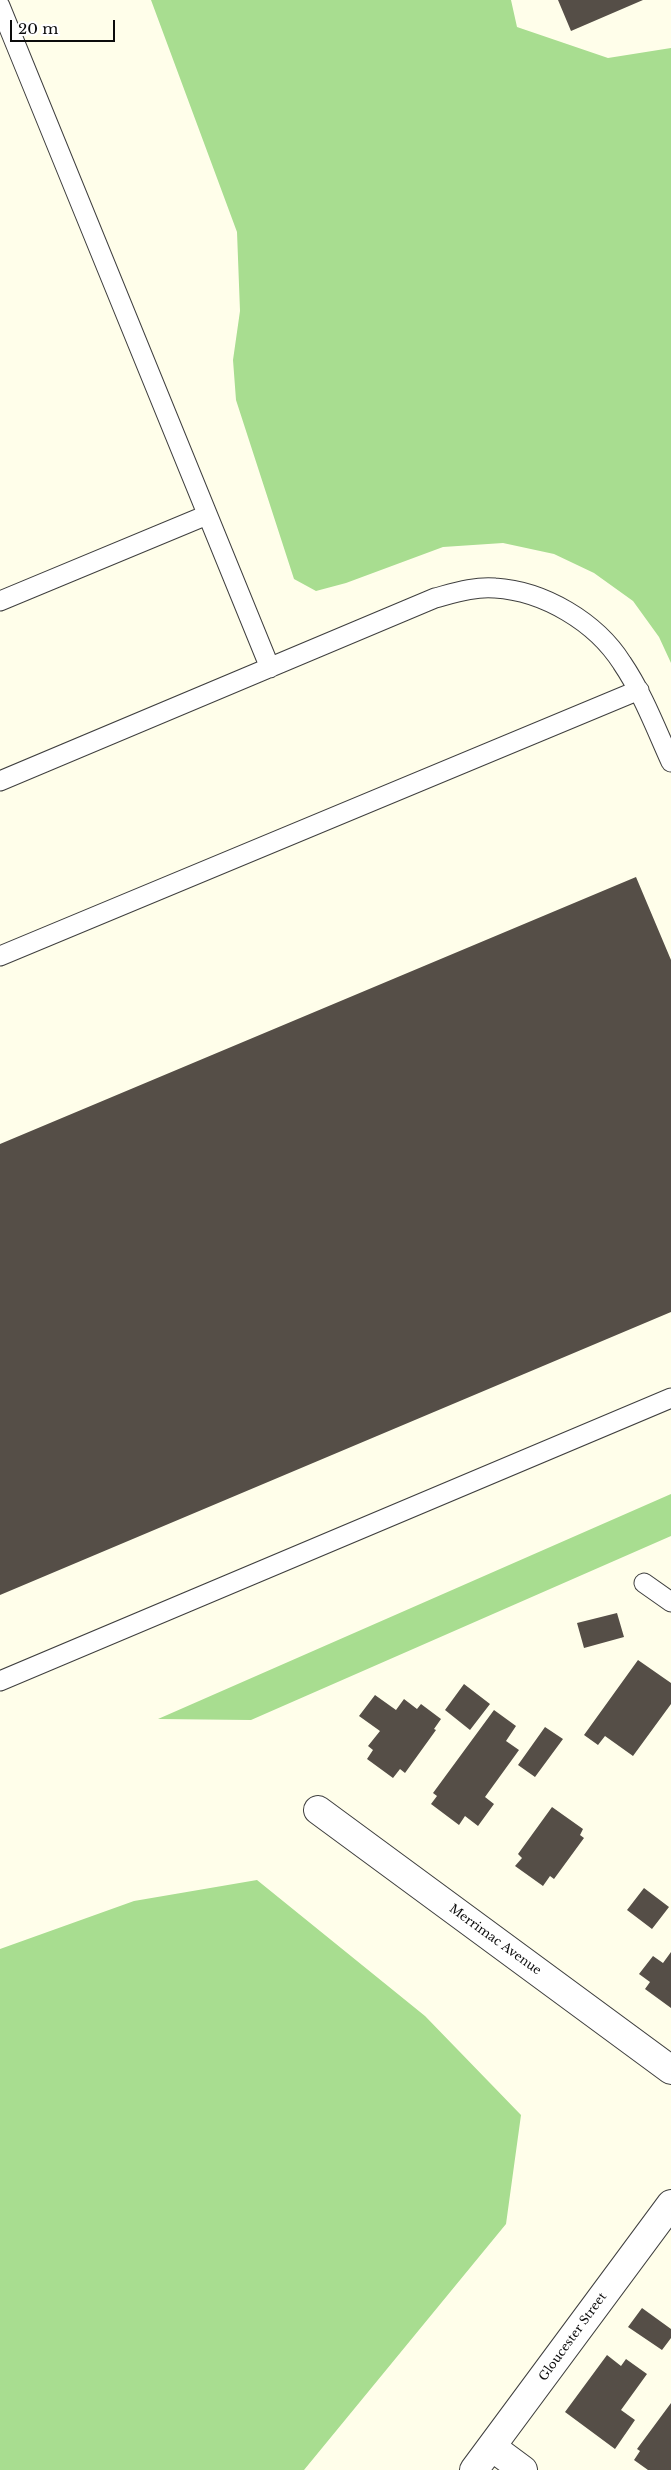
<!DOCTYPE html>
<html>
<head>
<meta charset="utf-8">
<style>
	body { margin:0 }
	#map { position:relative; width:671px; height:2470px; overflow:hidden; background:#fffeea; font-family:"Libre Baskerville",serif }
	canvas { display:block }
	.scale { position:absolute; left:10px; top:20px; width:105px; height:22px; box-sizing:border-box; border:2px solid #0c0c0c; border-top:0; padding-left:6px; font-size:15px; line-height:18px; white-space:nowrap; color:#0c0c0c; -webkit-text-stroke:4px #fff; paint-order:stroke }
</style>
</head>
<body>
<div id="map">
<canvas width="671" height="2470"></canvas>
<div class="scale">20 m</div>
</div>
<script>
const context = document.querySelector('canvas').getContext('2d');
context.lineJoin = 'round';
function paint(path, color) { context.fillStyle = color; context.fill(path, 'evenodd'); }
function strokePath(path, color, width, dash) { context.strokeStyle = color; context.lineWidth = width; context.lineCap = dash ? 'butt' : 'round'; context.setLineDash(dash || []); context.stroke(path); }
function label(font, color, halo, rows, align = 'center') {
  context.font = font + ' "Libre Baskerville",serif'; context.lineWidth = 5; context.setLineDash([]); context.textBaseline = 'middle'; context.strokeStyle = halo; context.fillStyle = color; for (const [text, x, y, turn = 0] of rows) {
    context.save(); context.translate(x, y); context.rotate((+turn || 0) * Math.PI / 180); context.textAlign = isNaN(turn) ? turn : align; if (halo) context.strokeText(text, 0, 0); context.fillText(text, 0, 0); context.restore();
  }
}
paint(new Path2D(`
	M151,0H511L517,27L608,58L671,48V663L659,637L633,601L594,573L554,554L503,543L443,547L346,583L316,591L294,579L236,400L233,360L240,311L237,232Z
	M671,1494V1536L251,1720L158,1719Z
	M257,1880L425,2016L521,2115L506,2224L304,2470H0V1949L134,1901Z`), '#a8dd90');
paint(new Path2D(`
	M558,0H643L571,31Z
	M636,877L671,960V1312L0,1595V1144Z
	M617,1613L624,1637L584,1648L577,1623Z
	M638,1660L671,1683V1704L633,1756L605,1736L598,1745L584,1735Z
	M464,1684L490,1704L470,1730L445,1710Z
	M375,1695L396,1710L404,1699L417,1709L421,1704L441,1719L434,1729L436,1730L405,1773L400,1769L393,1778L367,1759L373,1750L368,1746L380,1731L359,1716Z
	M494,1710L516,1726L506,1741L519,1750L485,1797L494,1804L478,1826L465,1816L459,1825L431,1804L437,1796L433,1793Z
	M545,1727L563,1739L535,1777L518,1765Z
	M552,1807L583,1829L580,1835L584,1838L554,1879L550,1876L543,1886L515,1866L522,1858L518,1854Z
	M644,1888L669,1907L652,1929L627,1910Z
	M671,1952V2008L645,1989L650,1982L639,1974L653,1956L663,1963Z
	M642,2308L671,2329V2338L662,2350L628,2327Z
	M607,2355L621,2366L626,2359L647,2374L621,2410L635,2420L615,2449L565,2412Z
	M671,2403V2470H648L634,2460L640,2451L637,2449Z`), '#554e47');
const lane = new Path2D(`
	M0,6L270,668
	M0,601L207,515
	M0,781L435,598C454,593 476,586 495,588C544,591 596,622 622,663C643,694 656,729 671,762
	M0,956L639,690
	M644,1583L671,1602
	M0,1681L671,1398`);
const street = new Path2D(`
	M318,1810L671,2070
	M492,2447L523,2470
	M474,2470L671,2204`);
strokePath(lane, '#3f3f3f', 21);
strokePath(street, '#3f3f3f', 30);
strokePath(lane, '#fff', 19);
strokePath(street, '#fff', 28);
label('12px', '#0c0c0c', '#fff', [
	["Merrimac Avenue",495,1940,36],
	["Gloucester Street",573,2337,-54]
]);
</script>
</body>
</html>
